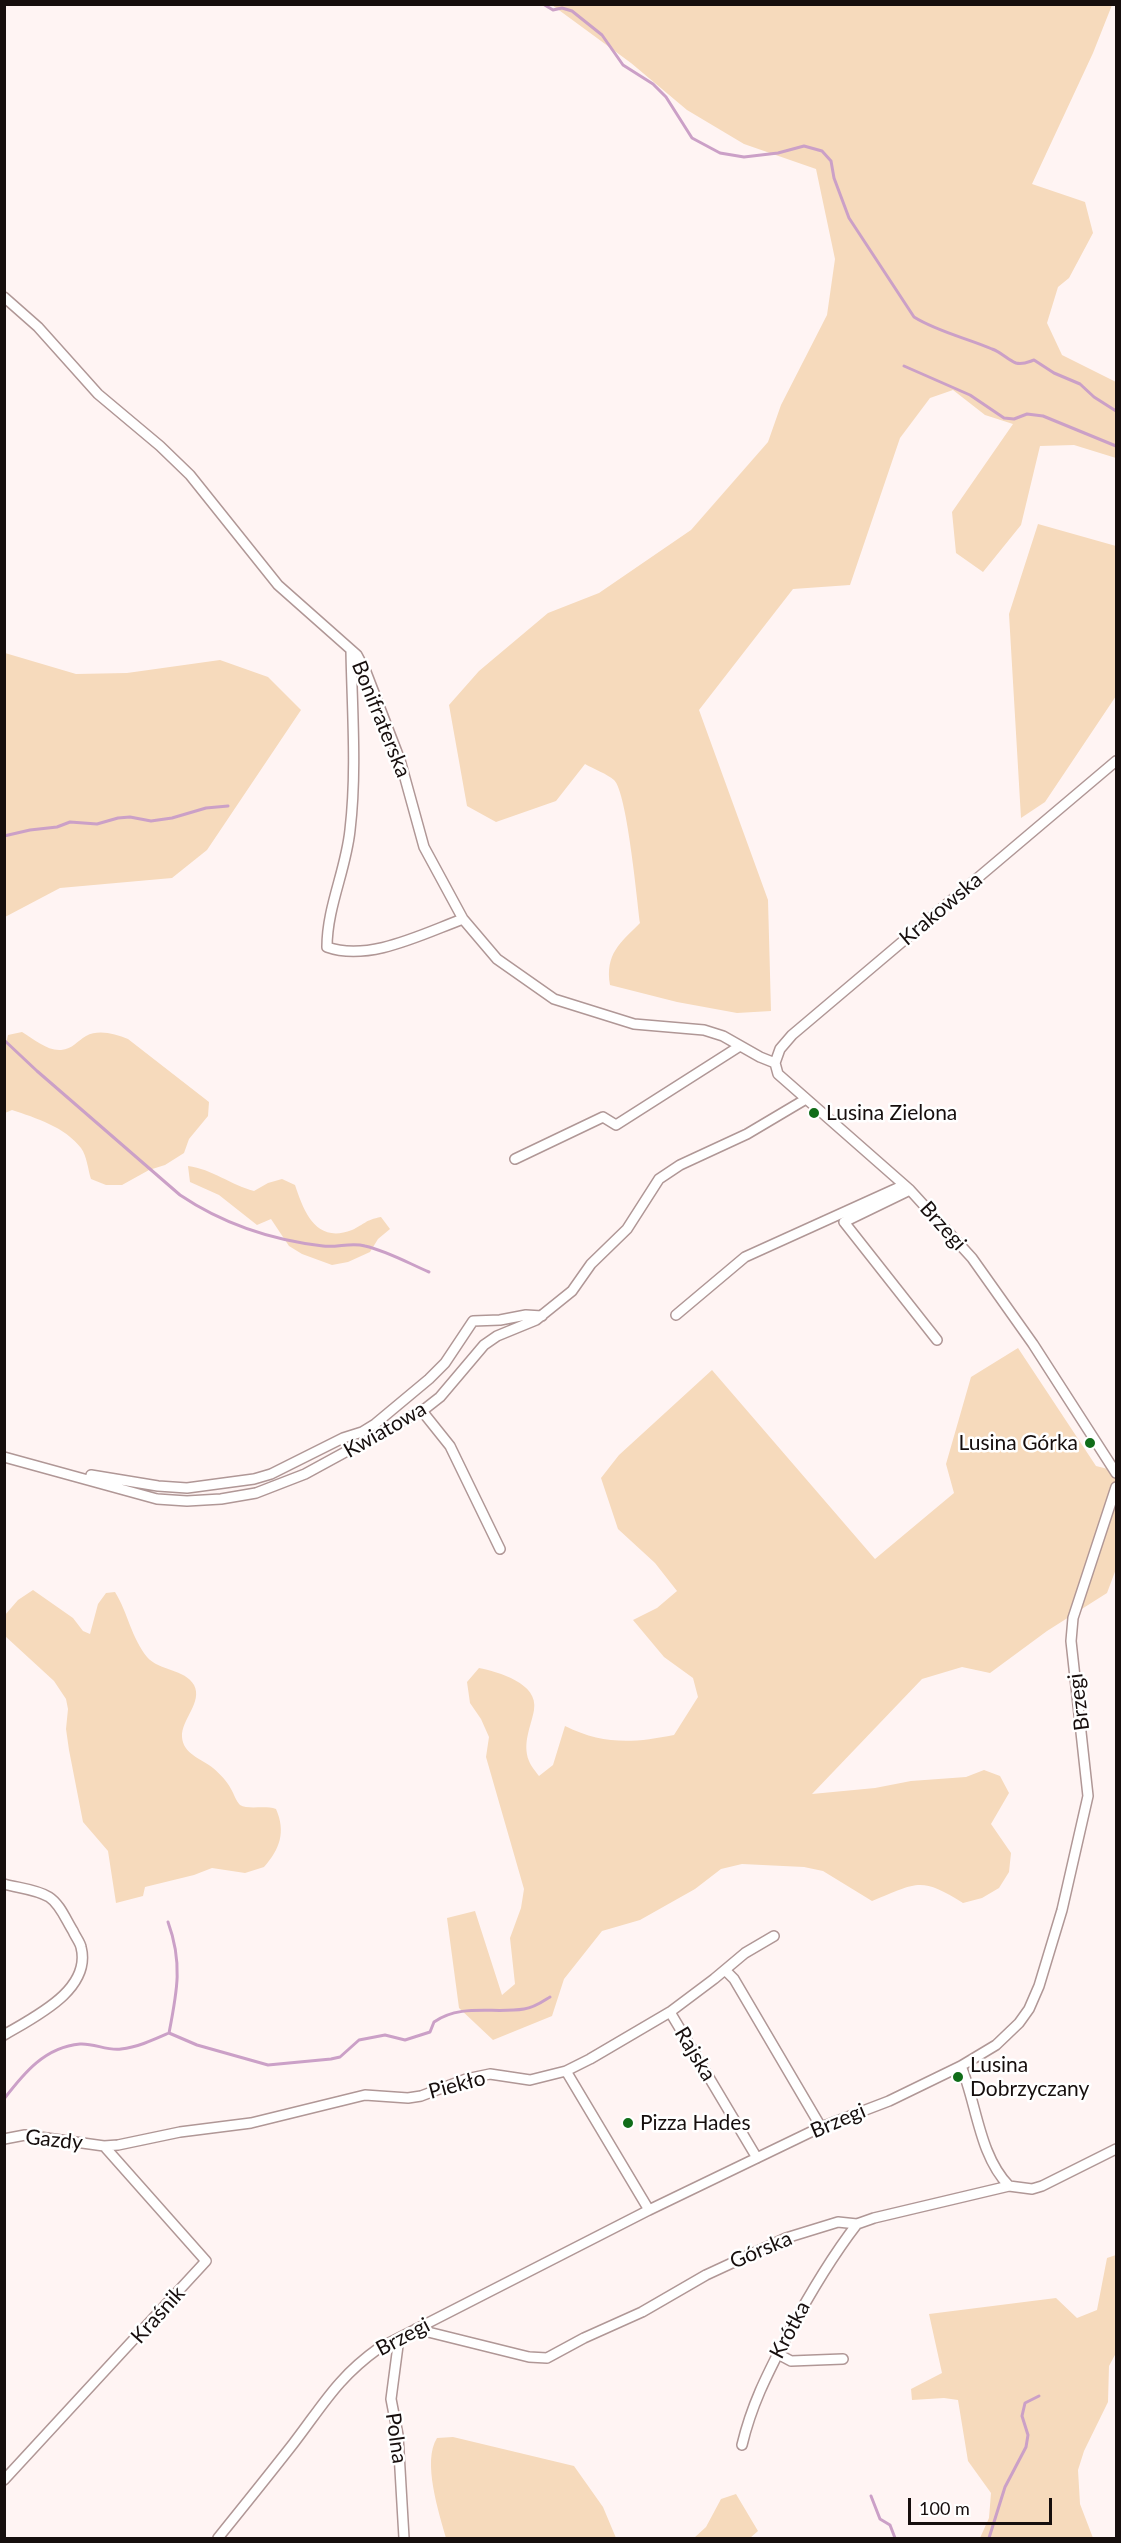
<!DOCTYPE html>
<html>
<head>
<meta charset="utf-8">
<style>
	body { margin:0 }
	#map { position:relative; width:1121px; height:2543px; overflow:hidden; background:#fff4f3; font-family:Lato,sans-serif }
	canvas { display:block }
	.frame { position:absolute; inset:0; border:6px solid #160e0d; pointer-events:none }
	.scale { position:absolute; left:908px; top:2498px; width:144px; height:27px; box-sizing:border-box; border:3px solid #160e0d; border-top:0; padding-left:8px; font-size:18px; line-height:21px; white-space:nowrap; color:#160e0d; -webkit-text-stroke:4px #fff; paint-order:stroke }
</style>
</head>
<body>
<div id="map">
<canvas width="1121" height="2543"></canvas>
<div class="frame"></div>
<div class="scale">100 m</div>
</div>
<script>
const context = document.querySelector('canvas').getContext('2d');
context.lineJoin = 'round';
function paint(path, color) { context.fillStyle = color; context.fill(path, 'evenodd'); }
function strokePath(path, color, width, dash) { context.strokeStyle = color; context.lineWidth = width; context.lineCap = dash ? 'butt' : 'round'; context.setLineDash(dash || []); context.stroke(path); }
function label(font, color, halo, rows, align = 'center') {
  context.font = font + ' Lato,sans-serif'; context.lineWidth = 5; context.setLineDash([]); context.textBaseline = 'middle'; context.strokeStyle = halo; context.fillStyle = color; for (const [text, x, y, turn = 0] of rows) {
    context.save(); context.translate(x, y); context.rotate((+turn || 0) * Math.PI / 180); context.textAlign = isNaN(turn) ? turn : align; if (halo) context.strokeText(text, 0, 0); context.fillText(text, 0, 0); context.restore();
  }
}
paint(new Path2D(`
	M552,5H1112L1093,53L1032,184L1085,202L1093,233L1069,278L1058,287L1047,323L1062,355L1116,382V458L1074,445L1040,446L1021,525L983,572L956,553L952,512L1013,424L985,415L953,390L930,398L900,438L850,585L793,589L699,710L768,900L771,1011L737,1013L677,1002L610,985C605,954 620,943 640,923C637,900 627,792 614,780C607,774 594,769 585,764L556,801L496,822L467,806L449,705L479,671L548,613L599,593L691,530L768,442L781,405L827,315L835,259L816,169L744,144L687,110L631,63Z
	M1038,524L1116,546V696L1045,802L1021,818L1009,614Z
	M5,653L76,674L127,673L220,660L268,677L301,710L207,850L172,878L60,888L5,917Z
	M22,1032C34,1039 47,1051 61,1050C73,1049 77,1041 86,1036C99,1029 115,1034 128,1039L209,1102L208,1116L189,1139L184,1153L165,1165L149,1170L122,1185H106L91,1179C88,1170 87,1156 81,1148C65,1127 36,1118 12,1110L5,1113L4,1052L8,1035Z
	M188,1166C212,1169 231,1185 254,1191L268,1183L282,1179L295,1185C304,1212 316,1244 352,1230C365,1224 365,1220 381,1217L390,1229L378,1239L370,1252L348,1262L332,1265L302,1254L289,1246L271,1219L257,1225L219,1195L190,1182Z
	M1018,1348L1096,1466L1116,1471V1569L1107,1593L1047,1631L990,1673L962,1667L922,1679L812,1794L875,1788L911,1781L966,1777L984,1770L1000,1776L1009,1793L991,1824L1011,1853L1009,1872L999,1888L982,1898L963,1903C920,1876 917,1883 872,1901L823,1871L804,1867L742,1864L721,1869L695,1889L640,1920L602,1931L564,1979L552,2016L493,2040L459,2008L447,1918L475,1911L502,1995L515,1984L510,1938L521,1908L524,1889L486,1757L489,1737L481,1719L470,1703L467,1682L479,1668C498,1672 539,1683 534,1710C531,1727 522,1743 529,1761C531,1766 536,1772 539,1776L553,1765L565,1726C603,1745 634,1743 674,1735L698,1697L693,1678L664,1657L633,1620L657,1608L677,1591L655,1563L618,1529L601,1478L619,1455L712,1370L875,1559L954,1493L946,1464L971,1377Z
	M33,1590L73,1618L83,1631L90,1634L98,1604L106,1593L115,1592C128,1613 131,1637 147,1657C159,1671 185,1669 194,1685C203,1702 181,1720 182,1737C183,1754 202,1759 213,1768C220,1774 227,1781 231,1789C234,1794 236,1801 240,1805C248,1810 265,1805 276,1809C286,1832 280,1849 264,1867L245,1873L212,1868L194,1875L145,1887L143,1896L116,1903L108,1851L83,1822L69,1750L66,1729L68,1709L66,1699L54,1681L5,1636V1615L18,1600Z
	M1116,2255V2353L1109,2366L1108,2402L1084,2451L1078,2470L1080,2504L1093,2538H980L989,2518L991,2493L968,2461L958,2400L944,2398L912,2400L911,2389L942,2373L929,2314L1056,2298L1077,2318L1097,2310L1107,2258Z
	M453,2437L574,2466L603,2507L616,2538H446C439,2513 422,2461 437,2438Z
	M736,2494L758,2531L750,2538H694L706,2527L721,2499Z`), '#f6dabc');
strokePath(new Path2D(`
	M543,4L553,10L562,8L572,11L602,35L623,65L653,84L666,97L692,138L720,153L744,157L778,153L804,146L822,151L831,161L834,178L849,218L914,317C938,332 967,338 992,349C1001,352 1008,360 1016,363C1023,365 1028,362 1034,360L1054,373L1080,384L1094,397L1116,411
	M904,366L970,395L1004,418L1014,419L1027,414L1043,416L1116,446
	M4,836L30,830L57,827L70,822L97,824L118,818L130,817L151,821L172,818L206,808L228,806
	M4,1040L37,1071L180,1195C223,1224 272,1240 323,1246C337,1248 351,1242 365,1246C387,1251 408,1263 429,1272
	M168,1922C183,1963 177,1992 169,2033
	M4,2099C24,2073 45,2047 80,2044C94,2043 107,2051 121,2049C138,2047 153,2040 169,2033L197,2045L268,2065L331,2059L340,2057L359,2040L385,2035L405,2040L430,2032L434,2022C461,2003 494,2014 524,2009C534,2008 542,2002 550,1997
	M871,2496L880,2519L890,2525L895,2538
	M989,2538L1005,2487L1026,2447L1028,2435L1022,2416L1025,2403L1039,2396`), '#cba0c7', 3);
const street = new Path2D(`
	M4,297L38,327L98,394L160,446L190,475L278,585L357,655L366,672L400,760L424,847L463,919L497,959L554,999L634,1024L704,1030L723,1036L760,1057L775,1063
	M351,650C352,709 357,771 350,830C346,870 327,907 327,947C369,962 422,934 463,919
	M775,1063L778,1074L910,1190L972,1258L1033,1344L1116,1473
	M775,1063L780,1049L792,1035L1116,761
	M515,1159L603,1117L616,1125L740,1046
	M910,1190L844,1222L937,1340
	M676,1315L745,1257L904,1185
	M422,1411L450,1446L500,1549
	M4,1457L157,1499L187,1501L221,1499L256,1493L305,1474L426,1408L440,1397L484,1345L497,1336L536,1320L572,1291L591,1264L627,1229L659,1179L680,1165L747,1134L806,1099
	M91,1475L158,1486L187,1488L254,1479L271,1474L343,1438L362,1432L375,1424L429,1379L445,1363L473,1321L500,1320L526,1315L542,1316
	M4,1884C18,1888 36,1889 49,1897C60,1904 66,1920 73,1931C75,1936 80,1942 81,1947C92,1990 34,2017 4,2035
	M725,1970L734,1979L821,2127
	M670,2012L757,2158
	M961,2066C977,2105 979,2155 1009,2186
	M566,2071L649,2210
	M4,2139L25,2135L104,2146L118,2145L180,2132L251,2123L365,2095L408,2098L421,2096L466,2079L490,2074L530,2080L566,2071L590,2059L670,2012L714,1979L745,1953L774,1936
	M416,2329L529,2357L547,2358L584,2338L642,2312L706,2275L786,2238L838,2222L857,2224L874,2218L1009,2186L1032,2189L1042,2186L1116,2149
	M399,2338L391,2399L398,2435L404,2538
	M778,2354L791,2361L843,2359
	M742,2445C752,2403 768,2373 788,2334C809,2295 830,2259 857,2224
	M4,2480L206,2261L104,2146
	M218,2538C243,2507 268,2476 293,2444C323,2405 337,2378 379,2348L649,2210L821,2127L889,2101L961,2066L996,2045L1019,2023L1029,2009L1039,1986L1062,1910L1088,1796L1071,1641L1073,1618L1116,1487`);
strokePath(street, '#b09796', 12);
strokePath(street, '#fff', 9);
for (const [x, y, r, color] of [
	[814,1113,6,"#106d19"],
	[1090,1443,6,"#106d19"],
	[958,2077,6,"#106d19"],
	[628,2123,6,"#106d19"]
]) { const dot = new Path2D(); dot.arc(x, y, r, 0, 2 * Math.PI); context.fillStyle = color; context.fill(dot); strokePath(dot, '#fff', 2); }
label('21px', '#160e0d', '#fff', [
	["Bonifraterska",381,719,68],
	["Krakowska",941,909,-40],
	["Brzegi",943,1226,48],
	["Kwiatowa",385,1430,-30],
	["Brzegi",1079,1702,-97],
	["Rajska",695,2054,59],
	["Piekło",457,2085,-15],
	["Brzegi",838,2121,-23],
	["Gazdy",54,2140,6],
	["Górska",761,2250,-23],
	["Kraśnik",158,2315,-48],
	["Krótka",790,2330,-62],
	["Brzegi",403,2337,-28],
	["Polna",396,2438,82]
]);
label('21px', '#160e0d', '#fff', [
	["Lusina Zielona",826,1113],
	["Lusina Górka",1078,1443,"right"],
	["Lusina",970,2065],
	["Dobrzyczany",970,2089],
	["Pizza Hades",640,2123]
], 'left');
</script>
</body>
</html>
